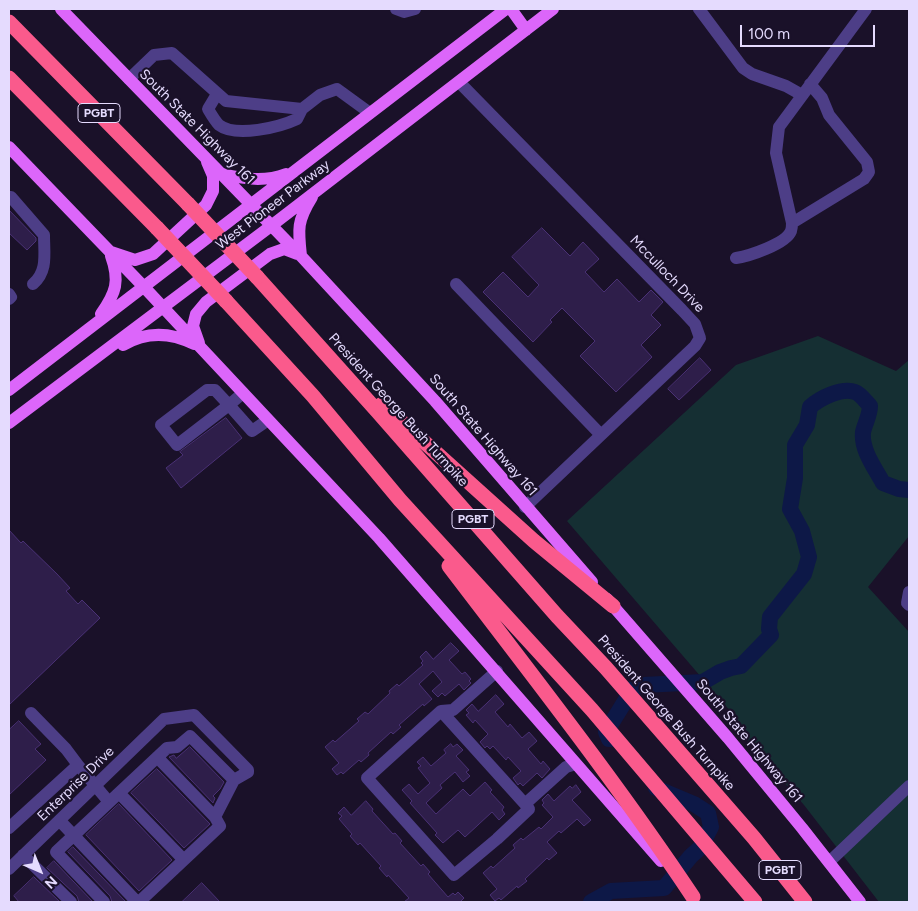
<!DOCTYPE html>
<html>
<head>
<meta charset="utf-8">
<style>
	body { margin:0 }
	#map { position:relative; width:918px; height:911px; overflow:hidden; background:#1a1129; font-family:Figtree,sans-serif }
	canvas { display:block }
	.frame { position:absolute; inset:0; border:10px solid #e5dbfe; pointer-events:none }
	.north { position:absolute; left:15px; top:846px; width:50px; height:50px; -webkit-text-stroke:4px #1a1129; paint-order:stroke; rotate:136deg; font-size:14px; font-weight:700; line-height:20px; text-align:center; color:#e5dbfe }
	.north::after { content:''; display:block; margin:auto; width:18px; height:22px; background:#e5dbfe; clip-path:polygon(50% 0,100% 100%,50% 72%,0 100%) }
	.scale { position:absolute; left:740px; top:25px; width:135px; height:22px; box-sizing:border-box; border:2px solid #e5dbfe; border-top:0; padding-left:6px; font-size:15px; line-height:18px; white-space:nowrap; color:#e5dbfe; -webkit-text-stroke:4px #1a1129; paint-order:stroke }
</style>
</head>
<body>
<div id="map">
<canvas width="918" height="911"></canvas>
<div class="frame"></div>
<div class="north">N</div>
<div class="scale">100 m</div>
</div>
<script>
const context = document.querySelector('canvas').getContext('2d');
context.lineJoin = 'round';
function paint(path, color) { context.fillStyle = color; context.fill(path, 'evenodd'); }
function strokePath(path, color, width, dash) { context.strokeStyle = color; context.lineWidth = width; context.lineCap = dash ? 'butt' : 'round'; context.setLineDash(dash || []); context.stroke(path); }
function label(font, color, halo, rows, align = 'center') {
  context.font = font + ' Figtree,sans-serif'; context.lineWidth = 4.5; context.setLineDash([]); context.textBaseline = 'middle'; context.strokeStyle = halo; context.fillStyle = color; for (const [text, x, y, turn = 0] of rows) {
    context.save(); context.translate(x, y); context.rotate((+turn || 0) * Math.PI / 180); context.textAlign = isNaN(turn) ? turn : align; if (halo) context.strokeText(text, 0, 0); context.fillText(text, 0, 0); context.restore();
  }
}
paint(new Path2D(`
	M818,336L896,371L909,360V536L868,587L909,632V902H879L804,805L734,725L738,720L567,521L736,365Z`), '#152f33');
strokePath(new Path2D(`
	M611,739H609L606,732L627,698L629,690L643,685L703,682L720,672L731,668L741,666L771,635L769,629L770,617L804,574L809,557L802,531L790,509L795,478V445L807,425L810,407C820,398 842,387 855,392C861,394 866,402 870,406C870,415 865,423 863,432C861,450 875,468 883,483L899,489L909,490
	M591,902L611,891L664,888L691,856L700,848L711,827L708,813L694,804L656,788`), '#0d1847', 16);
const building = new Path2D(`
	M9,210L36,238V241L27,250L9,233Z
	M542,228L570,256L583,242L599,259L585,272L604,292L617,279L639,302L651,290L663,302L651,315L661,325L641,345L652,357L616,392L580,356L595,341L562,308L550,320L552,322L533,342L483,292L503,272L528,297L539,285L512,257Z
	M700,358L711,370L679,400L668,389Z
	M226,418L242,438L181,488L166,468L183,455L180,452Z
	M9,530L21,543L23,541L57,574L70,588L66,591L78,604L82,600L100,618L9,705Z
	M451,643L459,651L449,660L462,674L465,672L471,679L469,681L471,683L464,690L459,684L445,696L442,693L438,697L432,691L442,682L433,671L419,684L432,699L424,706L423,704L399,725L401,727L393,734L391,732L368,753L369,755L361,762L359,760L343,774L341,772L337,775L332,769L339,763L325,747L333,740L335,742L359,721L357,719L365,712L368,714L390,693L389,691L397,684L399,686L423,665L421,663L423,661L420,657L426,651L433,659Z
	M496,695L504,704L495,712L508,727L510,724L522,738L529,732L537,741L528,749L541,764L543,761L550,769L542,778L537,773L523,786L520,783L518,785L513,778L521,771L508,757L506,760L493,746L490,749L487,746L485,748L480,742L488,734L475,720L473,723L466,715L469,713L466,710L472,704L478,711Z
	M19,721L41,744L35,749L46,760L9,795V730Z
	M451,744L453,747L457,744L463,750L456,756L469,770L466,772L470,776L463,782L455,772L440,785L442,788L426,803L436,814L463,789L470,796L485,782L492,790L490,792L504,807L502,810L505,814L499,820L492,812L465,837L458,830L443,843L435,835L437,833L410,803L412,801L402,790L409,784L418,794L430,783L418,768L421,766L417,762L423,757L431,766L446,753L444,750Z
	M190,747L224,782L220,789L213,796L215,798L213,803L169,757L174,755L176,758Z
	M157,769L210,824L184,848L131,793Z
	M576,785L581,792L572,800L591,820L584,826L577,819L561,833L559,831L547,842L557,853L549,860L547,858L525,879L527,881L518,888L517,886L501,900L499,898L495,901L490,895L497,889L483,873L491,866L493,868L515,848L513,845L521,838L523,840L539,827L541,829L553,817L542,805L544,803L542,800L548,794L554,801L570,786L572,788Z
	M366,801L373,809L372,811L393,834L395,833L402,841L400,843L421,866L423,864L430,872L428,874L448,897L453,893L455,895L458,892L464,898L461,901L462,902H404L409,898L388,875L387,877L379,868L381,866L360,843L358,845L350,836L352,834L339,819L342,816L338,813L344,807L351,815Z
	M119,804L172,860L139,891L86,835Z
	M73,847L126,902H112L110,896L68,852Z
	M54,861L93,902H79L77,896L47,868Z
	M34,877L60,902H19L14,896Z
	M202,883L220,902H182Z`);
paint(building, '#2e1e4a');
strokePath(building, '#4a3175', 1);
strokePath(new Path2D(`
	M396,9L404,12L415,9
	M699,9L743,68L752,74L786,86L802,95
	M129,79L154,55L172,53L226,101L302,109L320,95L337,89L370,113
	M459,82L682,310L695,324L700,338L695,346L525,507
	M217,94L208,109C211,114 215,121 219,125C236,138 280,127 297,119L302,109
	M9,197H11L44,235C44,254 48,271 33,284
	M792,223L864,179L869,172L867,162L829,115L822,98L810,84
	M736,258C749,256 786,244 791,231C792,228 792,225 792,223L776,153L779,127L866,9
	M456,284L601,435
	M9,294L11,297L9,299
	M207,390H215L229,405L177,445L161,425Z
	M243,393L229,405L252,431L268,420
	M909,592L907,603L909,605
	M441,711L453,710L497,671
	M31,713L66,749L78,765
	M157,757L215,817
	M119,793L184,860
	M525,804L441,711L367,778L454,875L497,839L529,809L525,804L566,767L576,764
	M60,821L137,902
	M9,828L78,765L109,802
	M23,855L71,902
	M829,862L909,786
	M9,869L164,719L194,715L248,770V772L234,780L215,817L220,826L139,902
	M104,902L56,852L167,748L177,747L190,736L234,780`), '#4d3e87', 12);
strokePath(new Path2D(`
	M61,9L301,256L435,401L592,582
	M511,9L526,30
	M9,147L144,287L379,538L661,861
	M223,174C244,179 265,182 286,174
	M111,252L135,260L153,254L206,205L213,191V176L207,162
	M301,256C298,229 297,221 312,197
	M101,314C116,293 120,281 111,256
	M199,343L193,326L196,314L206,302L270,254L284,249L297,254
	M123,345C147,331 170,332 194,344
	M9,390L506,9
	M9,423L271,226L553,9
	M607,599L728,738L802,828L860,902`), '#dc66fa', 12);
strokePath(new Path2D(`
	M9,22L188,204
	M9,78L157,228
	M257,277L378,412L557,616L606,668L754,838L805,902
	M226,301L313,396L400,500L592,710L755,902
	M382,404L534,541L613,606
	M449,566C532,675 617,783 693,897`), '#fa5a8c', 15);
strokePath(new Path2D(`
	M188,204L257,277
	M157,228L226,301`), '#fa5a8c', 15);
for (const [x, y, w] of [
	[99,113,42],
	[473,519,42],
	[780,870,42]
]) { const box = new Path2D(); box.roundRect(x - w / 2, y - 9.5, w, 19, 4); context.fillStyle = '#1a1129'; context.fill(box); strokePath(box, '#e5dbfe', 1); }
label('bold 12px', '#e5dbfe', null, [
	["PGBT",99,113],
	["PGBT",473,519],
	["PGBT",780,870]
]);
label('14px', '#e5dbfe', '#1a1129', [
	["South State Highway 161",197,127,45],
	["West Pioneer Parkway",273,205,-37],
	["Mcculloch Drive",667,274,46],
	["President George Bush Turnpike",398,410,48],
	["South State Highway 161",483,435,49],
	["President George Bush Turnpike",666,713,49],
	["South State Highway 161",749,741,50],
	["Enterprise Drive",76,784,-44]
]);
</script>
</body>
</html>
